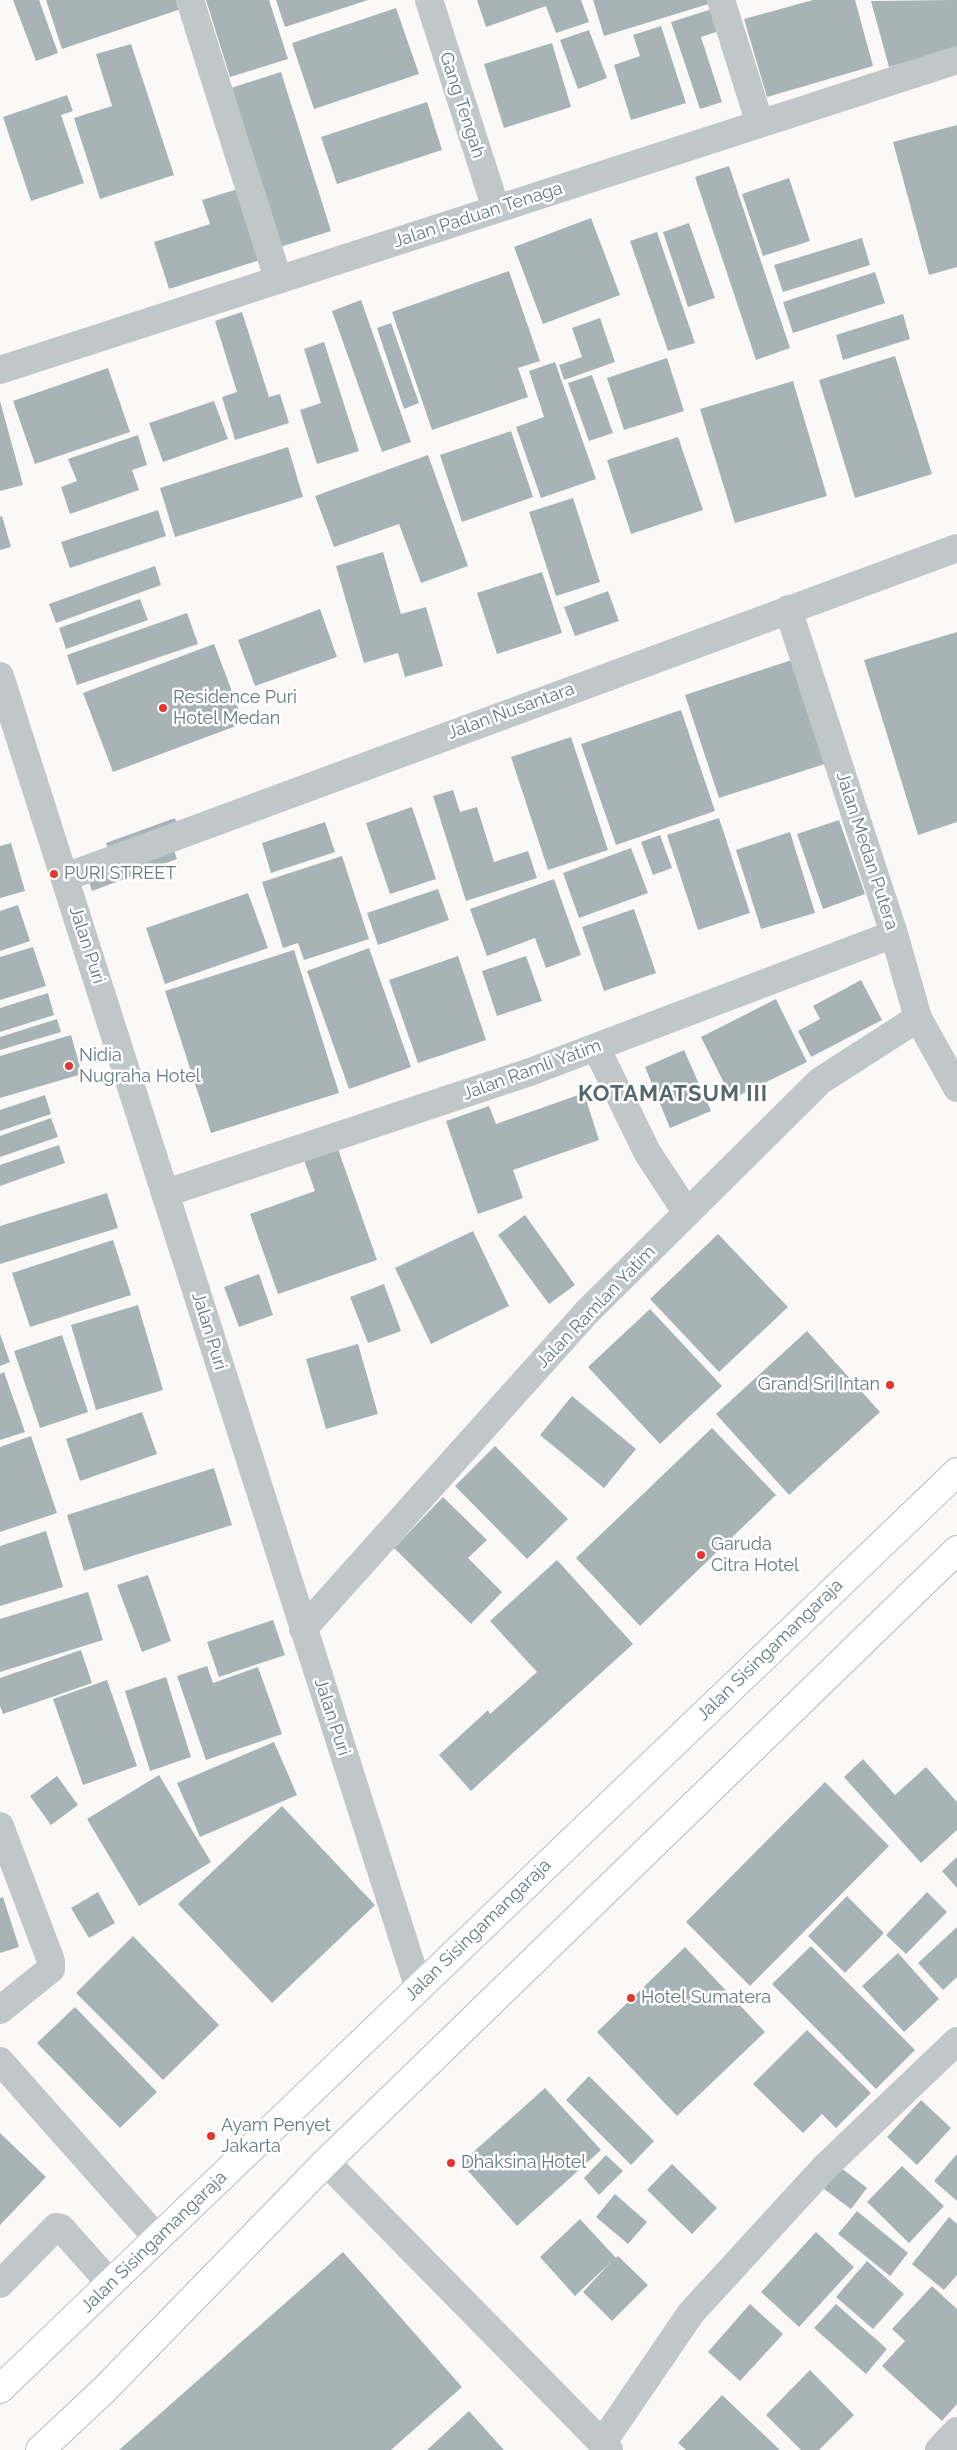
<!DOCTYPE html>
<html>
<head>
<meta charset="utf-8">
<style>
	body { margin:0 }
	canvas { display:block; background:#faf9f7 }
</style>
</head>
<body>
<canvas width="957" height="2450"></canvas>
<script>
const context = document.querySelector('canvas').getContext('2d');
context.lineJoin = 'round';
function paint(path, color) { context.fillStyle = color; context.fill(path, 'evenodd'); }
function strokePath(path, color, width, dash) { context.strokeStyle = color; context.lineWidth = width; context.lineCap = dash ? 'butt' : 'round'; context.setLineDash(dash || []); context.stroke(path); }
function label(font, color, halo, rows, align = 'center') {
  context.font = font + ' Raleway,sans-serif'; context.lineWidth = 5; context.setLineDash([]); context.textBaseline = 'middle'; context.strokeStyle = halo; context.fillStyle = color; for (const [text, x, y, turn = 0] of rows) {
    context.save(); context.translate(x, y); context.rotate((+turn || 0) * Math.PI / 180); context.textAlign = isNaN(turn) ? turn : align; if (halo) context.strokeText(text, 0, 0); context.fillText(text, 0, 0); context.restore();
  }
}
paint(new Path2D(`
	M13,0H39L58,53L36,61Z
	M46,0H181L184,8L62,49Z
	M206,0H269L288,59L230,77Z
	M276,0H368L285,27Z
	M477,0H581L589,22L556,33L546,6L486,27Z
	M593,0H714L715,2L604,36Z
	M813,0H855L873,66L767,97L744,19Z
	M957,0V48L889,67L871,1Z
	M396,8L419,74L314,109L292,43Z
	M715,8L722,30L701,37L722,102L700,109L671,22Z
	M661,26L686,103L631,120L614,65L640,56L633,35Z
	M589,30L607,78L578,89L560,40Z
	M552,43L571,107L504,128L484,64Z
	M131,44L174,175L100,199L74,118L112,106L96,54Z
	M281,72L331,231L280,247L231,88Z
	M67,95L73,111L61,115L84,183L31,201L3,117Z
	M427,102L442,150L337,184L321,137Z
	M957,125V267L929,275L893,142Z
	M729,166L790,348L756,360L695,177Z
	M789,178L810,241L763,256L742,194Z
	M241,188L263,259L169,289L154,242L210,224L202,200Z
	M591,218L620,295L543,324L514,247Z
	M689,223L715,298L688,307L663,232Z
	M657,232L695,343L668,351L630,241Z
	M862,238L870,265L783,292L774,265Z
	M509,271L540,361L518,368L528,397L432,430L392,312Z
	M875,272L885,303L793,333L783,302Z
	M361,300L411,442L382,452L332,311Z
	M242,312L269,397L280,394L289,423L235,440L222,397L237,392L215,321Z
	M903,314L910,339L843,360L836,335Z
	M600,318L615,362L564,380L559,365L582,357L572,328Z
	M391,323L419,403L404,409L377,328Z
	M324,342L359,451L317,464L300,410L321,403L304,349Z
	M895,356L932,474L855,498L819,380Z
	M667,358L684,411L624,430L607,378Z
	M555,362L596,479L541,498L516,427L544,417L529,371Z
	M108,368L130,432L35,464L13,401Z
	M592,375L613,433L589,441L568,383Z
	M793,381L827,496L735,523L700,409Z
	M0,401L23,485L0,491Z
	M214,401L228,439L163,462L149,423Z
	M511,431L533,497L462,522L440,455Z
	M138,435L147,465L132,470L139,490L70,514L61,487L77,481L68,459Z
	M678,437L703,510L631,534L607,460Z
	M288,447L303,497L175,537L160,488Z
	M428,455L468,566L421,583L399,524L334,547L315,496Z
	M573,498L600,582L556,596L529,512Z
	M158,510L166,536L70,568L61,542Z
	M2,516L11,547L0,550V517Z
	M383,552L401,614L426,607L443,666L405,677L398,653L364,663L336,566Z
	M155,566L161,585L56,623L49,604Z
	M542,572L562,633L497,654L477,593Z
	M608,591L619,621L575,636L564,607Z
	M140,599L148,620L66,649L59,628Z
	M320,609L337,657L255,686L238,640Z
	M187,613L198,644L77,685L67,655Z
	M957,632V822L918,835L864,660Z
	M214,644L244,723L113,772L83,693Z
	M798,658L831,762L719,798L685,695Z
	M681,710L715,811L616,845L581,744Z
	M571,737L608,850L548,870L511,757Z
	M453,790L460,812L477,807L494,862L528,851L537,878L466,901L433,796Z
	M412,807L436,879L390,894L366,823Z
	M175,818L178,829L110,854L106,843Z
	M719,818L750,913L698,930L667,835Z
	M839,820L865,894L823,909L797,834Z
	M325,822L335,852L271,873L262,843Z
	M790,832L815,913L761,929L736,850Z
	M660,835L672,868L653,875L641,842Z
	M11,843L25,891L0,898V846Z
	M172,845L177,859L92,891L87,876Z
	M631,848L648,893L579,918L563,873Z
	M342,856L369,939L304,960L298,943L283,948L262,882Z
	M554,879L581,955L546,968L535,938L487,956L470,909Z
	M438,889L449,920L378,945L367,913Z
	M248,893L268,948L165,984L146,928Z
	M18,905L30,941L0,951V911Z
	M634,909L656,973L604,991L582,927Z
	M33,947L46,986L0,1000V957Z
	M369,948L411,1067L349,1089L307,971Z
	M294,950L339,1093L211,1133L165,991Z
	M458,956L486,1040L418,1063L389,980Z
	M526,956L542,1001L497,1016L482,971Z
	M861,980L882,1020L811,1057L798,1031L820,1019L813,1006Z
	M48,993L54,1015L0,1032V1008Z
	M776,999L807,1062L732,1099L701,1037Z
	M57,1019L61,1032L0,1050V1037Z
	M71,1035L82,1074L0,1098V1056Z
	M684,1050L711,1111L670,1128L645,1067Z
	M584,1093L599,1140L513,1170L523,1198L478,1214L446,1121L489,1106L496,1124Z
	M45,1095L51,1114L0,1131V1110Z
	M51,1118L58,1137L0,1157V1136Z
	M59,1145L65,1163L0,1186V1165Z
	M338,1149L377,1260L278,1294L250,1214L315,1191L304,1160Z
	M107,1193L118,1228L0,1264V1226Z
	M525,1215L575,1285L549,1304L498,1235Z
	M473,1231L509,1306L431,1344L395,1268Z
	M718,1234L788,1307L719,1372L650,1299Z
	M113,1240L131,1295L30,1327L12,1273Z
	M259,1274L273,1315L239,1327L224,1287Z
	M384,1284L401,1331L368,1343L350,1297Z
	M138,1305L163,1390L96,1410L71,1325Z
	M650,1309L722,1386L660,1444L588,1367Z
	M807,1331L880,1412L789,1495L716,1414Z
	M0,1334L10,1362L0,1366Z
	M62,1335L88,1412L40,1428L14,1351Z
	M358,1344L378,1414L326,1429L306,1359Z
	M4,1372L25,1432L0,1440V1374Z
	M572,1396L636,1449L604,1488L540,1435Z
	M142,1412L157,1454L80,1481L66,1439Z
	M712,1428L776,1495L640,1626L576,1558Z
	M31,1436L57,1513L0,1532V1447Z
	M495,1446L568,1519L527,1559L455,1486Z
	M214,1468L232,1525L84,1571L67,1515Z
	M443,1497L487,1540L468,1558L502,1592L471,1624L394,1548Z
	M46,1531L63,1587L0,1606V1546Z
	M557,1560L633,1644L471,1791L439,1755L488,1710L490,1714L537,1672L490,1621Z
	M148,1575L171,1641L142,1652L117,1585Z
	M88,1592L103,1640L0,1672V1619Z
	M273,1620L285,1655L219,1677L207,1642Z
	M81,1650L92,1683L3,1714L0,1706V1678Z
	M207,1666L213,1683L258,1667L282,1734L206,1760L177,1676Z
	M166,1677L191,1757L150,1771L125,1691Z
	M107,1680L137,1766L83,1785L53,1699Z
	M274,1742L297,1795L200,1837L177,1783Z
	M863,1759L895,1795L926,1767L957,1802V1830L921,1863L844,1777Z
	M159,1775L211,1862L139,1906L87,1819Z
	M57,1776L78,1805L51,1825L30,1796Z
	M825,1782L889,1846L750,1986L686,1922Z
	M282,1806L375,1905L272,2003L178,1904Z
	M957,1857V1888L942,1871Z
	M98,1892L115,1923L89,1938L71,1908Z
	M927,1892L947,1912L906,1954L886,1935Z
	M847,1896L884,1933L845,1973L808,1936Z
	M3,1897L19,1947L0,1953V1898Z
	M957,1927V1977L943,1990L918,1963Z
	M133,1936L219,2025L163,2080L76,1993Z
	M811,1946L915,2050L876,2089L772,1984Z
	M685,1947L765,2032L677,2116L597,2032Z
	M898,1953L939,1999L904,2032L862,1986Z
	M75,2007L157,2092L120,2128L37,2043Z
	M807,2030L871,2093L836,2128L822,2114L803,2133L753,2084Z
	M589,2076L654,2141L631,2165L566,2100Z
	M545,2088L601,2150L517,2226L461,2163Z
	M921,2100L951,2128L917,2165L887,2137Z
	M0,2133L46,2177L0,2225Z
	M957,2154V2201L934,2181Z
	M606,2155L623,2171L599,2195L584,2178Z
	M672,2164L717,2208L692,2234L647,2190Z
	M902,2166L944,2206L909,2243L867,2202Z
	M840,2167L867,2188L851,2209L824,2189Z
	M615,2194L647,2222L628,2244L596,2217Z
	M857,2211L908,2253L890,2276L838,2234Z
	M949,2217L957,2224V2275L944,2290L912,2264Z
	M580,2219L616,2258L618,2256L648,2285L612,2321L583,2292L611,2262L575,2296L540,2257Z
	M816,2232L854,2267L799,2327L761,2292Z
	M343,2252L462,2387L391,2450H119Z
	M867,2261L904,2294L873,2329L836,2297Z
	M932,2286L957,2309V2404L942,2421L882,2366L905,2341L892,2329Z
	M750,2304L783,2334L740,2381L708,2352Z
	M836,2304L887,2349L866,2374L814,2328Z
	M810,2370L854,2415L819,2450H801L766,2415Z
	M722,2395L780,2450H686L678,2443Z
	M469,2411L504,2450H427Z`), '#a7b3b7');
const major = new Path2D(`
	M0,2389L957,1472
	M40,2450L104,2390L326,2162L957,1550`);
strokePath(major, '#b4bbbe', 30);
strokePath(new Path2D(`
	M190,0L278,279
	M429,0L496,209
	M721,0L760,124
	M0,370L957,60
	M788,609L894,934L918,1018L957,1088
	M0,676L418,1986
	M66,877L957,548
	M596,1047L647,1152L687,1213
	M166,1193L530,1072L894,934
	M303,1629L587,1312L687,1213L820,1081L918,1018
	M0,1826L51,1961V1969L0,2010
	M0,2061L158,2239
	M326,2162L609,2450
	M0,2284L56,2227L61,2228L111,2284
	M603,2442L691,2313L824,2168L957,2041
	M939,2450L957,2431`), '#c0c7c9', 28);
strokePath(major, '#fff', 28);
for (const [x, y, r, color] of [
	[163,708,5,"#e5362c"],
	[54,874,5,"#e5362c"],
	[69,1066,5,"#e5362c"],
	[890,1385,5,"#e5362c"],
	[701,1555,5,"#e5362c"],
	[631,1998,5,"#e5362c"],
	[211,2136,5,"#e5362c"],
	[451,2163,5,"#e5362c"]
]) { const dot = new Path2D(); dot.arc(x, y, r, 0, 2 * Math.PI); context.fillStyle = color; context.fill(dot); strokePath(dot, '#fff', 2); }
label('18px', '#647a83', '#fff', [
	["Gang Tengah",462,105,72],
	["Jalan Paduan Tenaga",478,215,-18],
	["Jalan Nusantara",511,711,-20],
	["Jalan Medan Putera",867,851,72],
	["Jalan Puri",87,945,72],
	["Jalan Ramli Yatim",532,1070,-20],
	["Jalan Ramlan Yatim",596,1307,-46],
	["Jalan Puri",209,1331,73],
	["Jalan Sisingamangaraja",770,1650,-44],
	["Jalan Puri",332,1717,72],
	["Jalan Sisingamangaraja",478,1930,-44],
	["Jalan Sisingamangaraja",154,2242,-44]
]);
label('18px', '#647a83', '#fff', [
	["Residence Puri",173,698],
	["Hotel Medan",173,719],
	["PURI STREET",64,874],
	["Nidia",79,1056],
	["Nugraha Hotel",79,1077],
	["Grand Sri Intan",880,1385,"right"],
	["Garuda",711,1545],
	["Citra Hotel",711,1566],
	["Hotel Sumatera",641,1998],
	["Ayam Penyet",221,2126],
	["Jakarta",221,2147],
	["Dhaksina Hotel",461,2163]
], 'left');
context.letterSpacing = '1px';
label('bold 22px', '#56686e', '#fff', [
	["KOTAMATSUM III",673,1094]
]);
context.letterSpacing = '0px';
</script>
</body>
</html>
